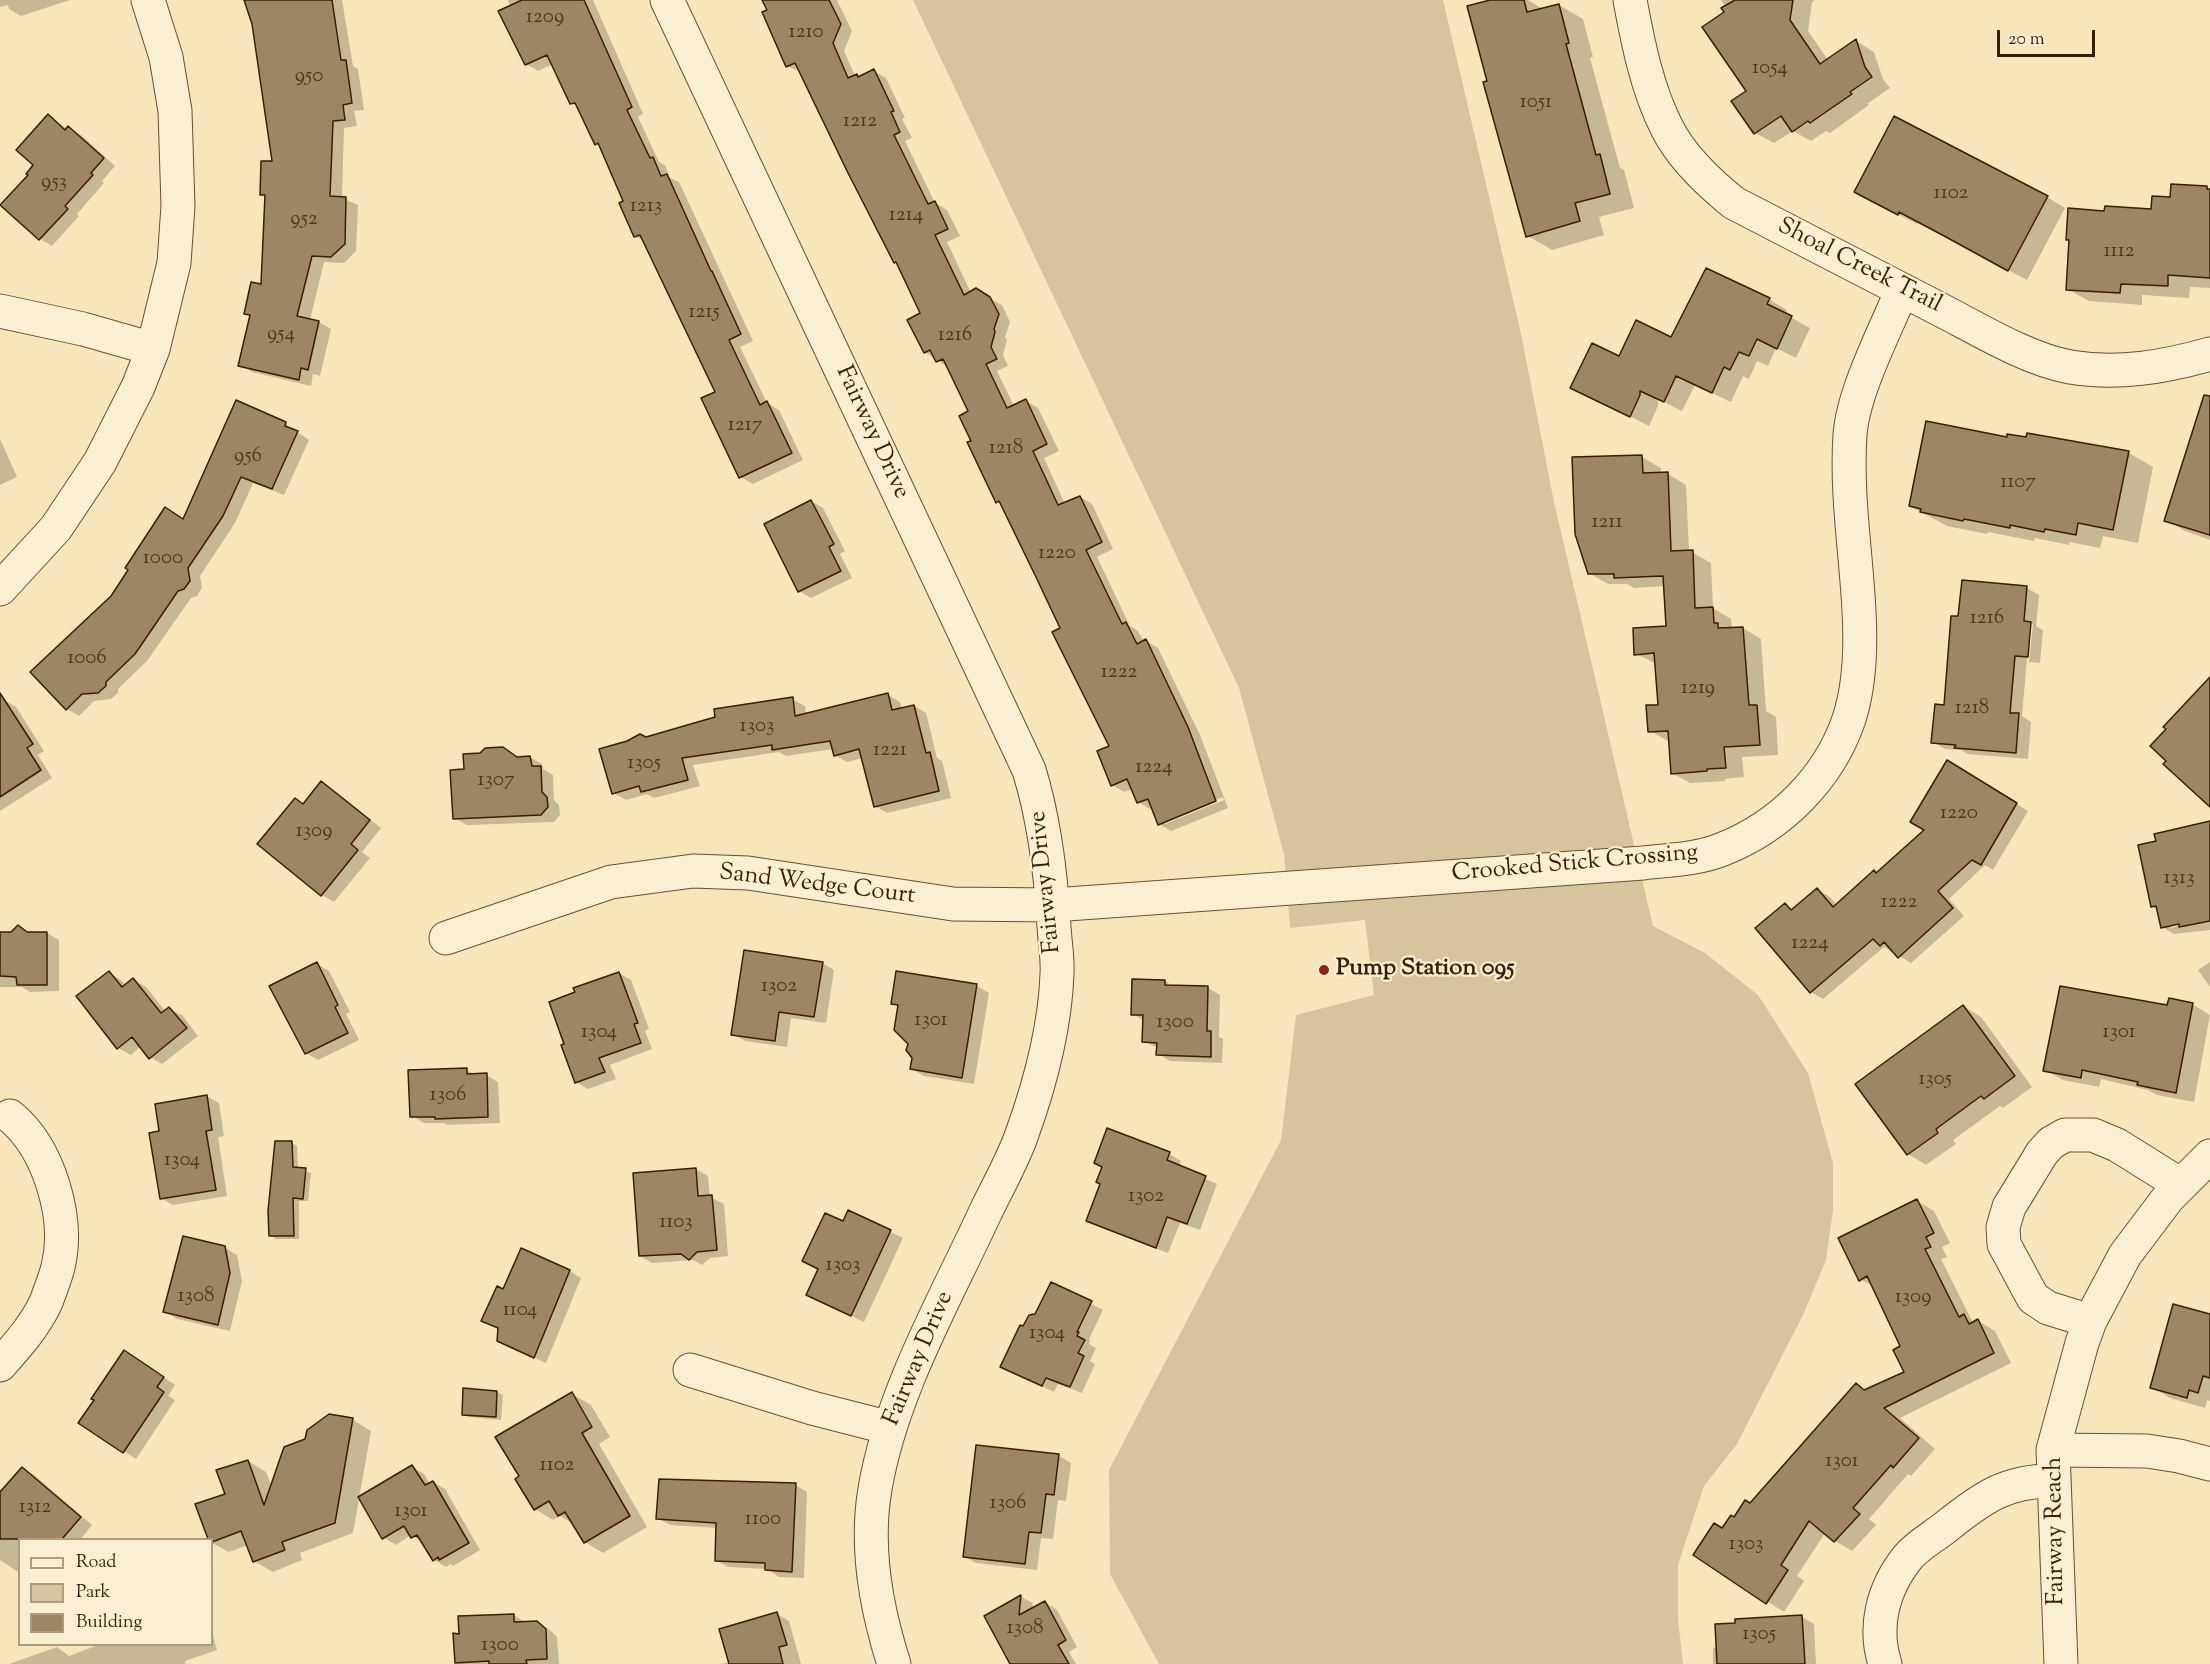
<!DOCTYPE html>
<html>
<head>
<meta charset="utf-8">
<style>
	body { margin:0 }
	#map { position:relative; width:2210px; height:1664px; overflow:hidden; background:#f8e6bb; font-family:"Sorts Mill Goudy",serif }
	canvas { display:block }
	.legend { position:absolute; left:18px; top:1538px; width:195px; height:108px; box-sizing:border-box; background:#faefd3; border:2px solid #ae9b80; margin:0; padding:8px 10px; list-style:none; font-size:18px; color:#3b1d03 }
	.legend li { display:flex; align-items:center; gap:12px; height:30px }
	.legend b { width:30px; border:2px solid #ae9b80 }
	.scale { position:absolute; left:1997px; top:30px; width:98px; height:27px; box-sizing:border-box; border:3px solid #3b1d03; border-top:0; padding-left:8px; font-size:18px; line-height:21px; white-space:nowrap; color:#3b1d03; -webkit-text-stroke:4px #faefd3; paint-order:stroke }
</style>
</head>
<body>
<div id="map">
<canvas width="2210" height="1664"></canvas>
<ul class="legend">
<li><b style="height:8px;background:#faefd3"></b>Road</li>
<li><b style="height:16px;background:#d8c49c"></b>Park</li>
<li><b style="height:16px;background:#9d8663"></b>Building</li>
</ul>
<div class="scale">20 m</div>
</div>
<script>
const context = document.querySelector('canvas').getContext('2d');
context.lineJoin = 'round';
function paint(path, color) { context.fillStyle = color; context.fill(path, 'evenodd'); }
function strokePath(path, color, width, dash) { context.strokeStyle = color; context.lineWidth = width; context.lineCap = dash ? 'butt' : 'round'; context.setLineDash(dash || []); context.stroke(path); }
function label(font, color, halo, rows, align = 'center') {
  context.font = font + ' "Sorts Mill Goudy",serif'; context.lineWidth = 4.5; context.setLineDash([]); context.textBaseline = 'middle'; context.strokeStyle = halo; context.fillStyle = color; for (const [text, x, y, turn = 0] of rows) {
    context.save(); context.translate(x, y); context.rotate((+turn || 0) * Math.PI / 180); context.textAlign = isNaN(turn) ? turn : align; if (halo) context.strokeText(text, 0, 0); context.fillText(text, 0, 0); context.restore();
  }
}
paint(new Path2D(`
	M913,0H1443L1520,329L1554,502L1653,926L1705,953L1758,995L1808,1073L1833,1163V1210L1826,1260L1804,1313L1737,1444L1704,1486L1678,1565V1619L1683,1664H1159L1110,1574L1109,1470L1281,1140L1296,1015L1374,995L1365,920L1290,928L1284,854L1239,688Z`), '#d8c49c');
paint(new Path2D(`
	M0,0H70L21,16L9,9L8,5L0,7Z
	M246,0H342L353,66L358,69L364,110L354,111L357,126L344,128L342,198L358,205L356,251L344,263L324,262L310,320L319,322L331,329L320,376L313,374L311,386L252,372L240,365L251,317L245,313L262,286L266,196L261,194L274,163L253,24Z
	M508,0H593L643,114L638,117L659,162L665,165L670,178L679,182L753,341L740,347L767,403L779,410L803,460L753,484L741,477L717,393L645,242L635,236L625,202L601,147L596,144L579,107L572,103L553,64L538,71L526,64Z
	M764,0H837L852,31L844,51L855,76L861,78L874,71L886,78L905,118L902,119L912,138L905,141L935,203L947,210L960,236L947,242L971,293L976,290L1002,305L1010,322L1005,337L1007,340L1003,355L1008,366L997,371L1014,406L1026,401L1038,408L1059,451L1044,458L1065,504L1080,497L1092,504L1113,549L1097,557L1130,626L1138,631L1144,642L1146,641L1158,648L1200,735L1228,808L1171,831L1159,824L1153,808L1150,809L1138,802L1133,789L1124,792L1112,785L1111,747L1062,629L1003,505L997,502L973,442L970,412L949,368L925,352L922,314L801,72L787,66ZM1223,797L1224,800L1165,824V821Z
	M1496,0H1528L1543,9L1559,5L1583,19L1593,57L1590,58L1620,168L1624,170L1634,208L1599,217L1604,235L1552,250L1528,236L1489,82Z
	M1721,0H1815L1812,2L1808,31L1828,60L1856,41L1874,52L1883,79L1890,88L1867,104L1869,105L1830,133L1826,131L1811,141L1793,131L1774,143L1755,133L1748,91L1726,7Z
	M48,116L67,129L68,128L81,135L115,166L102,181L104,183L77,214L79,216L52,246L40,239L2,205L30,175L35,165Z
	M2206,187L2210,190V288L2190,287L2189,298L2142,295V305L2089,301L2067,289L2070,241L2067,239L2106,212L2153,211L2172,198Z
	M2047,197L2065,208L2027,280L1918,222L1917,224L1874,202Z
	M1769,299L1787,310L1785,314L1810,328L1796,358L1776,348L1768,366L1757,361L1749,379L1743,376L1731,402L1695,385L1682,411L1658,399V406L1649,426L1572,387L1620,358Z
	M285,424L309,440L284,495L253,483L235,523L200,576L202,588L197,596L191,598L147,661L118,689V693L111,699L94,701L79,716L67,709L112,597L184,520Z
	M0,439L17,477L0,485Z
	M2210,446V540L2185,531L2166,520Z
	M2129,453L2153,467L2138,543L2103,536L2100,548L2069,542V545L2035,538L2034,541L1988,532L1987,534L1947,526L1910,506Z
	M1642,457L1661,468V474H1668L1686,485L1689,552H1692L1711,563L1713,608L1731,619L1732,629L1743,628L1761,639L1766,711L1776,717L1778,755L1742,757L1744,777L1725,779V781L1690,783L1672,773L1670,742L1650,731L1660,706L1657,664L1636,654L1667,628L1665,586L1634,588L1627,584H1608L1589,573Z
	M811,501L823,508L845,551L840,554L852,578L811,598L799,591Z
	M2027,588L2039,595L2036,626L2043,630L2040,663L2029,662L2033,624H2030L2022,716L2031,722L2028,759L1968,754L1961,750L1945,749L1933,742L1945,706L1960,618Z
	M888,695L900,702L902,709L914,706L926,713L937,758L942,761L951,798L887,813L875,806L863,758L847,762L835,755L833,749L786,756L779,752L693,765L700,786L654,798L647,794L626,800L614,793L646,739L792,699L805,706L806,715Z
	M4,700L16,707L44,751L38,755L52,778L0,811V703Z
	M503,748L519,758L530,757L542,764L543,769L553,775L554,800L559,805L560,815L554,822L467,825L455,818L466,770L481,754Z
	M1960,769L2028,811L1993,870L1985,865L1949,899L1964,916L1911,963L1884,947L1823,999L1811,992L1785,905L1794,910L1818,890L1830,897L1837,905L1877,874L1926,830Z
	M322,783L334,790L381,828L362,852L370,858L334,902L322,895L296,800L304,804Z
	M2210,823V930L2174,934L2162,927L2159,910L2152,906L2158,842ZM2186,921L2187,924L2170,928V925Z
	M19,927L30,934L47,933L59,940V991L30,992L22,987H0V934H11Z
	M2210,962V987L2198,970Z
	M822,963L834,970L826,1023L791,1018L787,1047L745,1041L733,1034Z
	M317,964L329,971L350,1012L346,1014L359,1040L318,1060L306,1053L271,987Z
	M109,973L121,980L126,986L134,980L146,987L166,1012L170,1009L182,1015L198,1036L162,1064L150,1057L141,1046L131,1055L118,1048L78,997Z
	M619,973L631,980L649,1029L645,1031L652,1049L610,1065L616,1079L588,1089L576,1082Z
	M1165,981L1174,987L1208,988L1220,995L1219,1037L1223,1039L1222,1063L1170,1061L1158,1054V1048L1143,1041L1144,1021L1133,1014Z
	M977,986L989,993L974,1084L924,1076L912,1069L914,1057L899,1007L892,1003Z
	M2192,1004L2210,1015L2194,1102L2157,1095L2148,1090L2101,1079L2099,1087L2063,1080L2045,1070L2169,1007Z
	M1963,1006L1981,1017L2032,1087L2003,1108L2000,1106L1953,1140L1956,1144L1926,1165L1908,1154Z
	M466,1070L476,1075H486L498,1082L500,1123L448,1125L444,1123H424L412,1116Z
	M206,1096L219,1103L224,1136L218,1137L227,1196L173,1205L161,1198V1133Z
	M292,1143L297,1146L298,1169L311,1173L308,1201H299V1239H276L270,1235Z
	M1169,1154L1181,1161L1179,1167L1217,1184L1200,1230L1180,1223L1168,1253L1100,1227L1088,1220Z
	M696,1169L708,1176L710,1197L724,1204L728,1256L710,1258L702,1265L693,1260L652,1263L640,1256Z
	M1917,1201L1934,1211L1950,1243L1942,1247L1947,1257L1941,1259L1972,1321H1978L1995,1331L2011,1363L1900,1418L1935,1449L1911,1476L1908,1474L1869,1519L1876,1525L1852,1551L1835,1541L1825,1533L1797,1576L1804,1581L1784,1612L1695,1555L1750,1505L1856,1385L1866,1391L1906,1372L1902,1347L1874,1287L1860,1279Z
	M849,1212L903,1238L864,1322L820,1301Z
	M225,1248L237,1255L242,1281L230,1331L177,1319L165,1312Z
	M569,1271L581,1278L546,1363L499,1341L500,1329L483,1320L504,1291Z
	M1052,1284L1103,1310L1089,1339L1090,1340L1089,1344L1096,1348L1090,1361L1095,1364L1082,1393L1058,1384L1054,1392L1014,1373L1024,1328L1037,1315Z
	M2210,1316V1401L2207,1400L2205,1408L2170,1398L2151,1387Z
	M136,1359L175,1385L168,1396L175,1400L136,1459L80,1423Z
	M465,1390L497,1392L503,1395L501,1420L469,1417L463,1414Z
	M572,1394L591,1405L610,1437L599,1444L647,1527L603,1553L585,1542L574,1524L560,1516L553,1520L535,1509L521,1477Z
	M329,1415L353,1420L371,1431L353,1533L300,1553L302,1560L273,1572L254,1561L248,1545L229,1552L212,1543L197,1505L227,1495L248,1461L266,1472L272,1487L307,1440Z
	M1059,1456L1071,1463L1066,1501L1058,1500L1053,1539L1041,1538L1037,1570L976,1563L964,1556Z
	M412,1467L424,1474L430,1484L433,1482L445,1489L480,1550L453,1566L450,1564L446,1567L434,1560L425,1544L411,1535L396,1545L384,1538Z
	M22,1469L34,1475L92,1525L80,1540H20L18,1572L0,1560V1502Z
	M795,1485L807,1492L804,1578L779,1577L767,1569L728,1567L716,1560L717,1528L670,1525L658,1518Z
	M1021,1597L1033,1603L1032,1609L1045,1602L1057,1610L1077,1647L1069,1652L1076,1664H1012L986,1616Z
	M777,1614L789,1621L801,1664H721L730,1662Z
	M514,1615L526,1623L537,1622L550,1630L557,1637L559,1664H460L456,1662L460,1635Z
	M1802,1617L1814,1624L1816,1664H1713V1648Z
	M212,1632L217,1650L185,1661L186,1663L184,1664H9L57,1647L69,1656L101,1644H212Z`), '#0003');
const building = new Path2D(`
	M244,0H332L341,60H346L352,103L343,105L345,120L333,121L330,196L346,197L345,244L331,257L312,256L297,316L319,321L308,370L301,368L299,380L238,366L250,315L244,314L251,282L261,284L265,195H260L261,161H272L252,24Z
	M522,0H584L632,107L627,110L650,158L653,157L661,176L667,174L711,271H712L741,334L729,340L760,405L767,401L792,453L739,478L701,398L715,392L640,235L634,237L619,203L623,201L598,143L595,145L575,103L570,104L547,55L525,65L498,11Z
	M762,0H829L841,24L833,43L848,78L857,74L858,77L874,69L894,111L891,112L900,132L894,135L928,204L935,201L948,229L935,235L964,295L976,288L990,297L999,314L994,329L995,332L991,347L997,359L986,364L1007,408L1026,399L1047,444L1033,451L1058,505L1080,496L1102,542L1086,550L1122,624L1126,622L1137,644L1146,639L1188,727L1216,801L1158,825L1148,799L1137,803L1127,779L1111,786L1097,751L1109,746L1052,632L1060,628L1035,575L999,501L996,503L967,442L971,441L959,416L968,411L943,359L936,362L930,350L924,353L907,320L920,313L896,262L894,263L847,171L795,63L786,67L762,12L767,10Z
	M1490,0H1524L1527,12L1559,4L1569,43L1566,44L1596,155L1600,154L1610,194L1575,203L1580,221L1526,237L1483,82L1487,81L1467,6Z
	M1735,0H1793L1790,20L1820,64L1856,39L1865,67L1872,77L1850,92L1852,94L1810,123L1808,121L1792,132L1781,116L1754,134L1731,101L1746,91L1702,27L1724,12L1721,8Z
	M48,114L65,130L68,126L104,158L91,173L93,175L65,206L68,209L39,240L0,205L28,175L26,174L33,165L16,150Z
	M1894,116L2048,196L2008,271L1946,237L1899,212L1898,215L1854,192Z
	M2171,184L2207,186V189H2210V278L2168,275V286L2121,284L2120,293L2066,290L2069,240H2066L2068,208L2104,211L2105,206L2151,209L2152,196L2170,197Z
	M1706,268L1770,298L1767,304L1792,316L1777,349L1757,339L1749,356L1739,352L1730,370L1724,367L1712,393L1676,376L1664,402L1640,391V395L1630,417L1570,388L1592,343L1619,356L1636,320L1671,337Z
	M2204,395L2210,396V535L2164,521Z
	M236,400L286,422L285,426L298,431L272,489L241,477L223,516L188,568L190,581L184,589L178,591L135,654L106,682V686L98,693L82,694L66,710L30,672L111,596L128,570L125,568L165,507L183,519Z
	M1926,421L2007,437V434L2026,437L2027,433L2129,451L2113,530L2078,523L2076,535L2045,529L2044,532L2010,525V528L1964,519L1963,521L1920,512L1921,509L1909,506Z
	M1642,455L1643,473L1668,472L1671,551L1693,550L1695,608L1713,607L1714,623H1718V628L1743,627L1749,705H1757L1760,745L1724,747L1726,768L1707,769V771L1671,774L1668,731L1648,732L1646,705H1658L1654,653L1634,655L1633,628L1666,626L1663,576L1614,578V574H1588L1575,534L1572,457Z
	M811,500L834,544L829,547L841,571L798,592L764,524Z
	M1962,580L2027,586L2024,621L2031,622L2028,657L2015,656L2010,713H2019L2016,753L1954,748L1956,745L1931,743L1935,704L1944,705L1951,616H1958Z
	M2210,677V807L2163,764L2166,761L2150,746L2166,729L2163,727Z
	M0,693L33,744L27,748L41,770L0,797Z
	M888,693L892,710L914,705L926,753L930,752L939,791L874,807L859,749L834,756L830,741L772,750V745L682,758L688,780L641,792L639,786L612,794L599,749L627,741L640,734L646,737L715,717L714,709L793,697L795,716Z
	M503,747L517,757L530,756L532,766H541L542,792L547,797L548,807L541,815L453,819L450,770L464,769L463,754L480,753L485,748Z
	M1947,760L2017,803L1981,865L1972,860L1938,891L1953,908L1898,958L1884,942L1880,946L1873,939L1810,993L1755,928L1785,903L1791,910L1817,888L1833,907L1874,870L1876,873L1924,830L1910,822Z
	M321,781L370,820L351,844L358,850L321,896L257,844L295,798L303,804Z
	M2210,821V921L2179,927V924L2161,928L2156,906L2151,907L2138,845L2156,841L2154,834Z
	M18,925L27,932H47V985H17L16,977L0,976V932H11Z
	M744,950L823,962L814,1017L779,1012L775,1041L731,1035Z
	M317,962L338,1005L335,1007L348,1033L305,1054L269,986Z
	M109,971L122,987L133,978L161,1013L169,1007L187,1028L149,1059L132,1037L117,1049L76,996Z
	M896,971L977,984L962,1078L910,1069L912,1058L906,1050L908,1044L894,1030L898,1005L891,1004Z
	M619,972L638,1023L634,1024L641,1043L599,1058L605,1072L575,1083L561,1045L564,1044L549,1002L575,992L573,988Z
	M1132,979L1165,980V985L1208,986L1207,1031H1211V1057L1156,1055L1157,1043L1142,1042L1143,1015H1131Z
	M2060,986L2167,1005L2169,998L2193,1003L2176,1093L2137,1085L2138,1082L2082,1070L2081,1078L2043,1071Z
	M1963,1005L2015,1076L1984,1099L1981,1096L1936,1129L1938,1133L1907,1155L1855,1084Z
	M467,1068V1074L487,1073L488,1117L435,1119V1117H410L408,1070Z
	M207,1095L212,1130L206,1131L216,1190L160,1199L149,1133L159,1131L155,1104Z
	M1107,1128L1170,1152L1167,1160L1206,1176L1187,1224L1167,1217L1156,1248L1086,1221L1100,1184L1096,1182L1102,1167L1094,1163Z
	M275,1141H292L293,1167L306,1168L303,1199L293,1198L294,1236H269L268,1211Z
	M696,1168L698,1196L712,1195L717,1250L697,1252L689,1260L681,1254L639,1256L633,1173Z
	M1917,1199L1934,1233L1926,1237L1931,1247L1925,1249L1959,1317L1964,1314L1969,1324L1978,1319L1994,1353L1884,1408L1919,1438L1893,1468L1891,1465L1853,1508L1860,1514L1834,1542L1809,1521L1781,1565L1788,1570L1766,1604L1693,1555L1714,1523L1722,1528L1731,1515L1734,1517L1745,1500L1750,1503L1856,1383L1864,1390L1904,1372L1893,1350L1900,1346L1867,1276L1859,1281L1838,1238Z
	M848,1210L891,1230L851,1316L806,1295L818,1269L802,1261L825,1213L843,1221Z
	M183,1236L225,1246L230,1273L218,1325L163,1312Z
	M521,1248L570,1270L534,1358L497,1341L498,1328L481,1321L497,1286L503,1289Z
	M1051,1282L1092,1301L1077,1332H1079L1077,1336L1085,1340L1078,1353L1084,1356L1070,1387L1046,1378L1042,1386L1000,1367L1020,1325L1023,1326L1029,1315L1035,1314Z
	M2173,1304L2210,1314V1378L2203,1376L2198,1393L2189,1390L2187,1398L2150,1388Z
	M124,1350L164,1377L157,1387L164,1392L123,1453L78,1423L94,1400L91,1399Z
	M463,1388L497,1391L496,1417L462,1415Z
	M572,1392L592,1427L582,1433L630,1516L584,1543L565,1512L558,1516L549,1501L534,1510L515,1479L519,1476L495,1437Z
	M329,1414L353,1418L335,1523L282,1542L285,1550L253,1562L241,1531L212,1542V1539H208L195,1504L225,1494L216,1470L248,1460L264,1505L284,1447L305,1439L307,1430Z
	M976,1445L1059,1454L1054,1495L1046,1494L1041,1533L1029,1532L1025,1564L963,1557Z
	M412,1465L425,1485L433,1481L469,1543L439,1560L438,1557L433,1561L417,1535L411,1538L404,1526L382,1539L358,1497Z
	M22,1467L81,1517L62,1539H0V1492Z
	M659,1479L796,1483L792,1572L765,1570V1563L715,1561L716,1523L656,1519Z
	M1021,1595L1019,1615L1045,1601L1066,1640L1058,1645L1069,1664H1010L984,1616Z
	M777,1612L787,1645L779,1647L783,1664H729L719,1629Z
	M514,1614V1622L537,1621L546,1629L547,1659L526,1660L527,1664H489V1661L455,1663L453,1633L459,1634L458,1616Z
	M1802,1615L1805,1664H1717L1715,1624L1735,1623V1619Z`);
paint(building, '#9d8663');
strokePath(building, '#3b1d03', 1.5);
const minor = new Path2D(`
	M667,0L1029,770C1045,822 1051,874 1054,927C1055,943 1058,959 1057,974C1055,1028 1040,1084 1022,1134C1013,1160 998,1186 986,1211C946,1298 891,1393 875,1489C865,1547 876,1608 894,1664
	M1630,0C1638,43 1647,89 1667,128C1682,158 1709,183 1734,203C1803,239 1872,275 1941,310C1980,330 2027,359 2070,367C2118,375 2164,367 2210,354
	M0,311L83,329L153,349
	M0,589L56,528L100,462L138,387L153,349L174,263L178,206L175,111L166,57L148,0
	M446,938L611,882L693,871L748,873L953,904L1053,905L1643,863C1670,860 1699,859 1723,849C1781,826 1829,778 1849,719C1860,685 1861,646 1859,611C1856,552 1846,494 1850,435C1853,392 1885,331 1902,290
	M2090,1321L2048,1308L2033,1298L2004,1244L2003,1227L2009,1207L2042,1153L2051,1143L2065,1135H2093L2117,1145L2181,1185
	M0,1365C17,1346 35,1326 46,1302C50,1291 55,1279 58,1267C70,1218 49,1148 10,1116
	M690,1370L812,1408L890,1428
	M2053,1450L2147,1451L2179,1456L2210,1464
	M1885,1664C1873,1626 1883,1588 1908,1557C1918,1545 1935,1536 1947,1526C1982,1498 2007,1480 2054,1481
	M2061,1664L2053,1450L2082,1343L2090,1321L2125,1255L2168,1198L2210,1156`);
strokePath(minor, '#6a4f31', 35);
strokePath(minor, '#faefd3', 33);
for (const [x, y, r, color] of [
	[1324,970,6,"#8f2418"]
]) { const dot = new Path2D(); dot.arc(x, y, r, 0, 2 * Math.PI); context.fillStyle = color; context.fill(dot); strokePath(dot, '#faefd3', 2); }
label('21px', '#54371b', null, [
	["1209",545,18],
	["1210",806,33],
	["1054",1770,69],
	["950",309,77],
	["1051",1536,103],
	["1212",860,122],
	["953",54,183],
	["1102",1951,194],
	["1213",646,207],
	["1214",906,216],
	["952",304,220],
	["1112",2119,252],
	["1215",704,313],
	["954",281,335],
	["1216",955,336],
	["1217",745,426],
	["1218",1006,449],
	["956",248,457],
	["1107",2018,483],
	["1211",1607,523],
	["1220",1057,554],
	["1000",163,559],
	["1216",1987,619],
	["1006",87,659],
	["1222",1119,673],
	["1219",1698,689],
	["1218",1972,709],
	["1303",757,727],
	["1221",890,751],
	["1305",644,764],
	["1224",1154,768],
	["1307",496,781],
	["1220",1959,814],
	["1309",314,832],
	["1313",2179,879],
	["1222",1899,903],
	["1224",1810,944],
	["1302",779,987],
	["1301",931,1021],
	["1300",1175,1023],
	["1304",599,1033],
	["1301",2119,1033],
	["1305",1935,1080],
	["1306",448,1096],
	["1304",182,1161],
	["1302",1146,1197],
	["1103",676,1223],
	["1303",843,1266],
	["1308",196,1297],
	["1309",1913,1298],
	["1104",520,1311],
	["1304",1047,1334],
	["1301",1842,1462],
	["1102",557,1466],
	["1306",1008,1504],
	["1312",35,1508],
	["1301",411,1512],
	["1100",763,1520],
	["1303",1746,1545],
	["1308",1025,1629],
	["1305",1759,1635],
	["1300",500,1646]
]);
label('24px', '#3b1d03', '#faefd3', [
	["Shoal Creek Trail",1859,267,27],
	["Fairway Drive",871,433,65],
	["Crooked Stick Crossing",1575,865,-5],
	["Fairway Drive",1047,882,-96],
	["Sand Wedge Court",817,886,7],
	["Fairway Drive",920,1359,-67],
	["Fairway Reach",2057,1531,-91]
]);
label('bold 24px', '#3b1d03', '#faefd3', [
	["Pump Station 095",1336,970]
], 'left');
</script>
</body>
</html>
